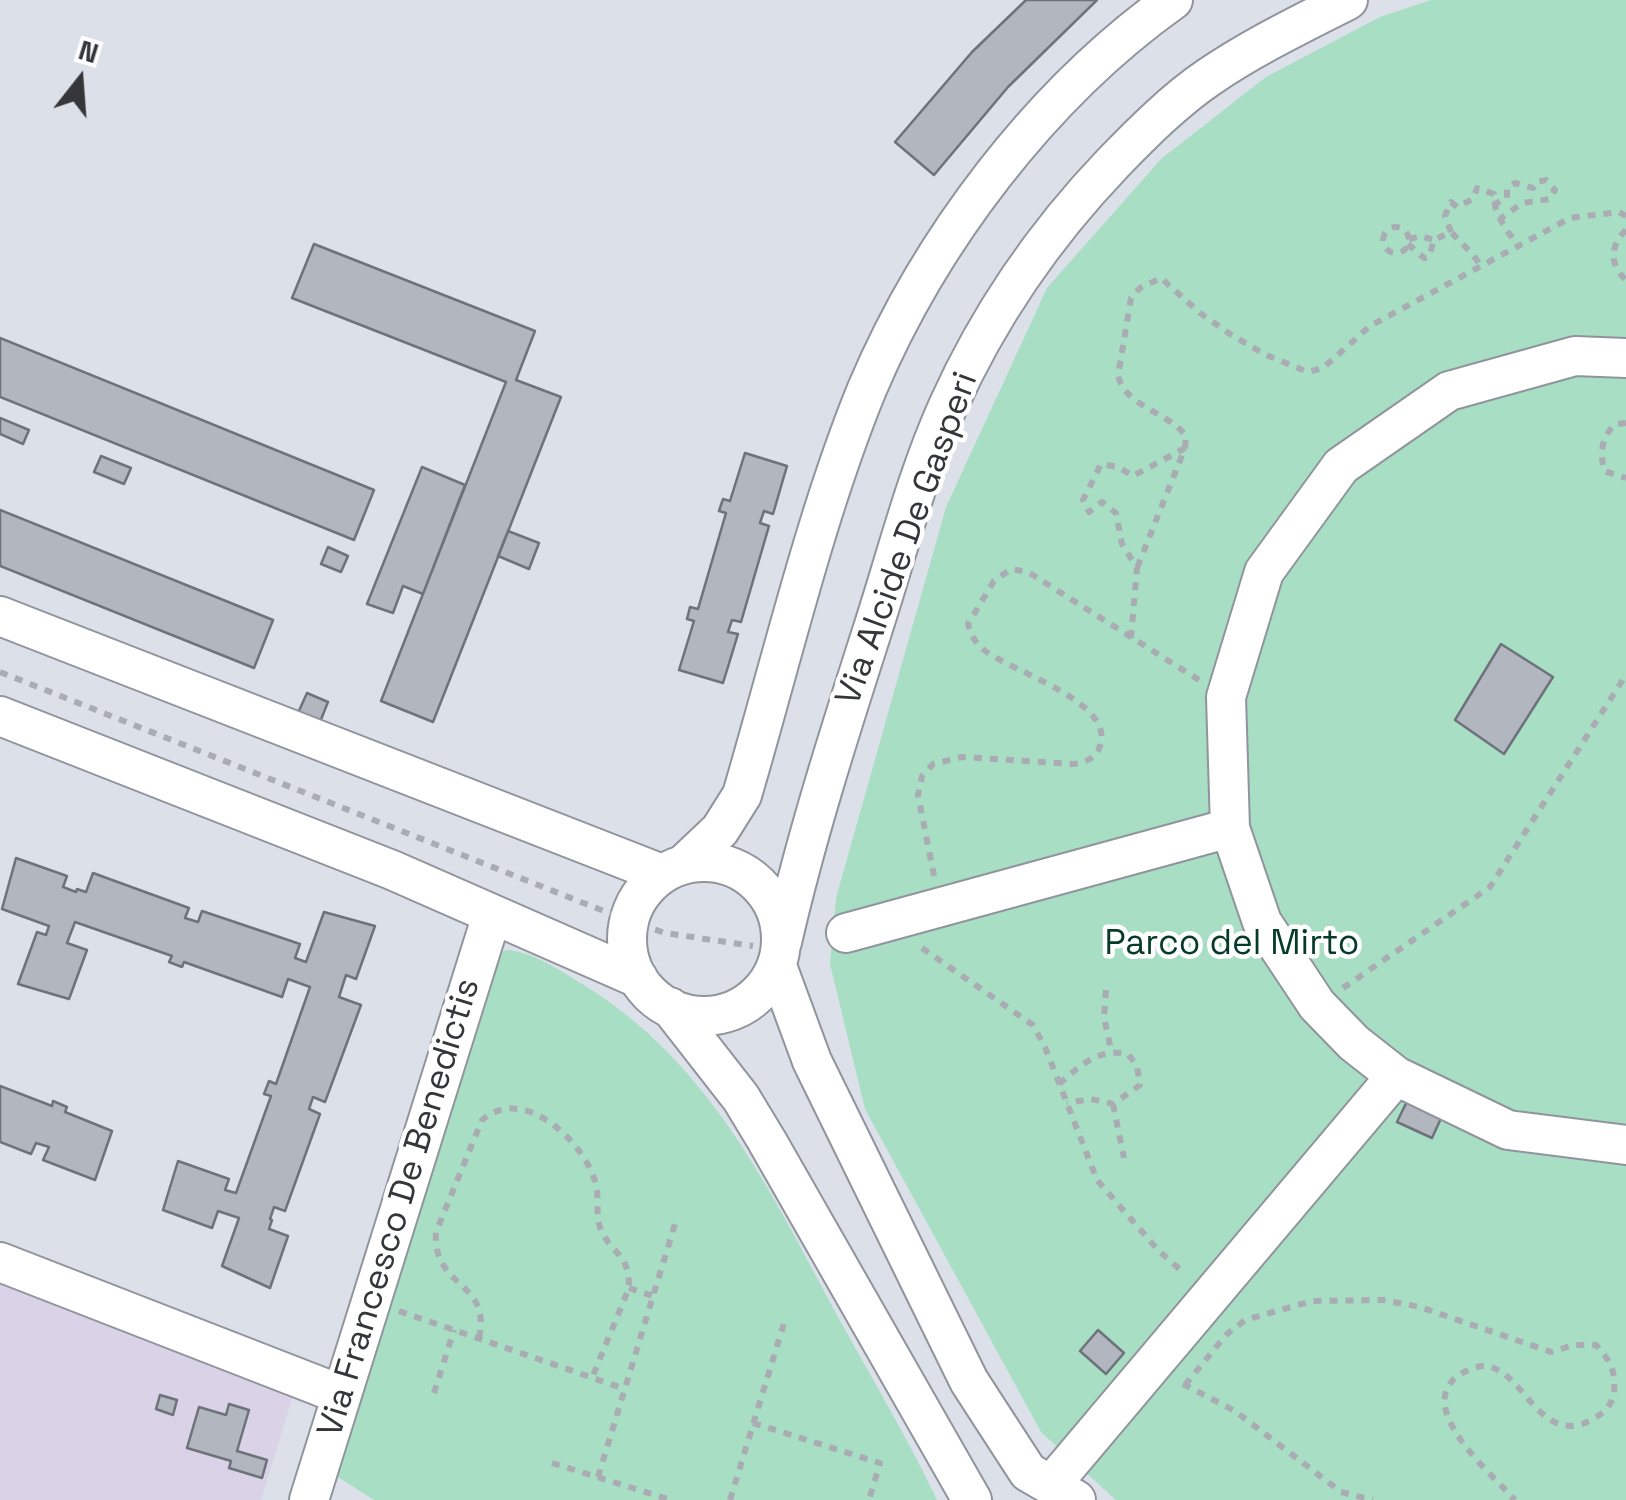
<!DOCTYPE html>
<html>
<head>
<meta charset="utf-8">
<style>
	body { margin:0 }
	#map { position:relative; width:1626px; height:1500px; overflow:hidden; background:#dce0e9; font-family:"Space Grotesk",sans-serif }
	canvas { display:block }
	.north { position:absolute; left:30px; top:30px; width:100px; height:100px; -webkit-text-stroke:8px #fff; paint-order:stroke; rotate:17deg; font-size:28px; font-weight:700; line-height:40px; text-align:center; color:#343639 }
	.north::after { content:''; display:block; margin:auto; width:35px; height:45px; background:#343639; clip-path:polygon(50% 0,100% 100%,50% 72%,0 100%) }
</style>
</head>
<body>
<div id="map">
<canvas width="1626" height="1500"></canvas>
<div class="north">N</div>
</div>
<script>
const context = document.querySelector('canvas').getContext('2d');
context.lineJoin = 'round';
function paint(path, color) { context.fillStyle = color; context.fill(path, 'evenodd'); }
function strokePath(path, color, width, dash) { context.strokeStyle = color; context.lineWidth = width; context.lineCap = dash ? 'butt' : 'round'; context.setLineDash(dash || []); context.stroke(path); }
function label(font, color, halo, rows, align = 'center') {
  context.font = font + ' "Space Grotesk",sans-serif'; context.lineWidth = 9; context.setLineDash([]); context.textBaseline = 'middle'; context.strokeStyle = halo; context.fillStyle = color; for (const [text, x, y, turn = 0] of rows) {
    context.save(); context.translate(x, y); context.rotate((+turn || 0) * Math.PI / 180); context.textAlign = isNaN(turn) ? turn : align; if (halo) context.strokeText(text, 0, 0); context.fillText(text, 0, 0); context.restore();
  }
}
paint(new Path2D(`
	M0,1281L294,1392L261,1500H0Z`), '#dad2e7');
paint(new Path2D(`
	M1431,0H1626V1500H1116L1041,1432L865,1109L830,964L836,898L946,507L1047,288L1161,159L1266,77L1380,17Z
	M510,950C535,954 558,969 579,982C713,1063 771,1194 843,1326C875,1384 909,1441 937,1500H374L338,1477L494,967L503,951Z`), '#a7dec4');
const building = new Path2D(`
	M1026,0H1097L1008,87L934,175L895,142L972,52Z
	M314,244L535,331L516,380L561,397L433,722L381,701L506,382L292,298Z
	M0,338L374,490L354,540L0,397Z
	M0,418L29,430L23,444L0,434Z
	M745,453L787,466L773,514L764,511L760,523L769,526L741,622L732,620L728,632L738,634L723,683L679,670L694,621L687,619L690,607L698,609L726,513L719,511L723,499L730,501Z
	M101,456L131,468L124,484L94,472Z
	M422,467L465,485L423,594L403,586L393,613L367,604Z
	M0,510L273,620L254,668L0,566Z
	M508,531L539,543L529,569L498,556Z
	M328,547L348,556L341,572L321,564Z
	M1501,644L1553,677L1504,754L1455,720Z
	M307,693L328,702L320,722L298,713Z
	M16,858L67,876L63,887L76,892L77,889L86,892L93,873L189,908L185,918L198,922L202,911L300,944L295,958L306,962L324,912L375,926L356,979L346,975L339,997L361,1005L325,1102L313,1097L309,1109L320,1114L285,1211L274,1207L270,1219L272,1220L269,1229L288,1236L270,1288L222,1266L239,1218L218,1211L212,1228L163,1210L178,1161L229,1179L225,1190L236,1193L271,1096L264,1094L269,1081L276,1084L310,987L288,979L282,997L184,962L182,967L169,962L172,956L75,922L67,943L87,950L69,999L18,984L37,932L46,935L49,926L2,909Z
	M0,1086L52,1106L53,1101L67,1107L65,1112L112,1131L95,1180L43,1160L49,1147L36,1143L31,1154L0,1142Z
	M1409,1097L1443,1114L1432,1138L1397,1122Z
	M1098,1330L1124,1353L1106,1374L1080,1351Z
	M160,1395L177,1400L173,1415L156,1409Z
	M229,1404L249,1410L237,1451L267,1460L262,1478L229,1468L231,1461L187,1448L199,1407L226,1415Z`);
paint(building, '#b2b6bf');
strokePath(building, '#6e727a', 2.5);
const minor = new Path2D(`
	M1626,358L1575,356L1449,391L1341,466L1264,572L1226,697L1230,828L1262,922L1317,1005L1354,1043L1396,1076L1508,1130L1626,1145
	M0,616L662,874
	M0,716L392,870L638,978
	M627 939a77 77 0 1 1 154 0a77 77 0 1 1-154 0Z
	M684,864L720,830L742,795C781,663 815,516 867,389C930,240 1041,94 1173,0
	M846,933L1230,828
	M782,942C807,833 841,728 875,622C898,550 917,475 948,406C989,315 1044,235 1113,163C1142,133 1175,100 1209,77C1253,47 1301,24 1348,0
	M777,966L812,1061L969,1381L1028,1472L1076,1500
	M670,1007L741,1098L767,1141L972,1500
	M0,1262L342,1395
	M1051,1485L1396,1076
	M309,1500L492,915`);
strokePath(minor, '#90949d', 42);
strokePath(new Path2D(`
	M1493,205L1507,198V188L1515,183L1533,188L1536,182L1546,180L1555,190L1550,199L1522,203L1500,219
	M1383 240a13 13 0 1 1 26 0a13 13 0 1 1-26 0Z
	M1626,230C1610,245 1609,265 1626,280
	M1451,232L1445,216L1451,202L1457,207L1473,199L1477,188L1494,194C1493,214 1507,230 1518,246
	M1409,239L1421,236L1434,240
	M1408,244L1424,258L1429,257L1434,240L1451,232C1461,243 1473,253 1480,265
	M1626,423L1615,424C1601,439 1600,451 1604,471L1626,478
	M1185,448L1186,436C1167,411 1127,408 1118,376L1131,298L1140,288L1161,278L1200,313L1230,334L1266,355L1308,372L1323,368L1370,326L1570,218L1619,212L1626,216
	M1131,638L1137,568L1122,544L1116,513L1102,502L1089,512L1083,500L1101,464L1118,467L1133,476L1185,448L1137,568
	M0,672L629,921L665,933L753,946
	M934,876L918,795L922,776L933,764L962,757L1074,764C1088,761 1098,758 1101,742C1110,700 1010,671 984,650C975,643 971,635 968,624L994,581L1011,569L1028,572L1199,680
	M922,948L1033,1025L1045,1047L1097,1180L1158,1250L1185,1274
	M1343,988L1490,887L1626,675
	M1106,990L1104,1017L1111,1050
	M1059,1084C1081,1065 1098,1048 1128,1054L1137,1066L1140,1085L1113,1104L1091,1099L1067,1103
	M1113,1104L1124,1158
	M629,1288L653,1296
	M399,1311L625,1389
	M479,1338C492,1280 432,1289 436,1232L482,1120C523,1084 583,1141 595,1181C600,1196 595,1213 600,1227C609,1253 630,1252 629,1288L592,1378
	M1183,1384L1235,1411L1341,1492L1373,1500
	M1185,1385L1226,1335L1245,1320L1312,1301L1383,1300L1420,1307L1551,1352L1574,1345H1596C1610,1360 1616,1371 1614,1392C1612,1406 1603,1414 1591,1420C1539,1448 1523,1367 1484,1366C1475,1366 1463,1372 1456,1377C1416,1411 1492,1474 1515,1500
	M434,1393L454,1330
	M753,1423L880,1463L869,1500
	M552,1463L671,1500
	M598,1477L675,1224
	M730,1500L785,1320`), '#a9acb3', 6, [8, 8]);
strokePath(minor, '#fff', 38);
label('35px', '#343639', '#fff', [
	["Via Alcide De Gasperi",908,539,-70],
	["Via Francesco De Benedictis",400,1208,-73]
]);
label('35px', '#063b29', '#fff', [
	["Parco del Mirto",1232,945]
]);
</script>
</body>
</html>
